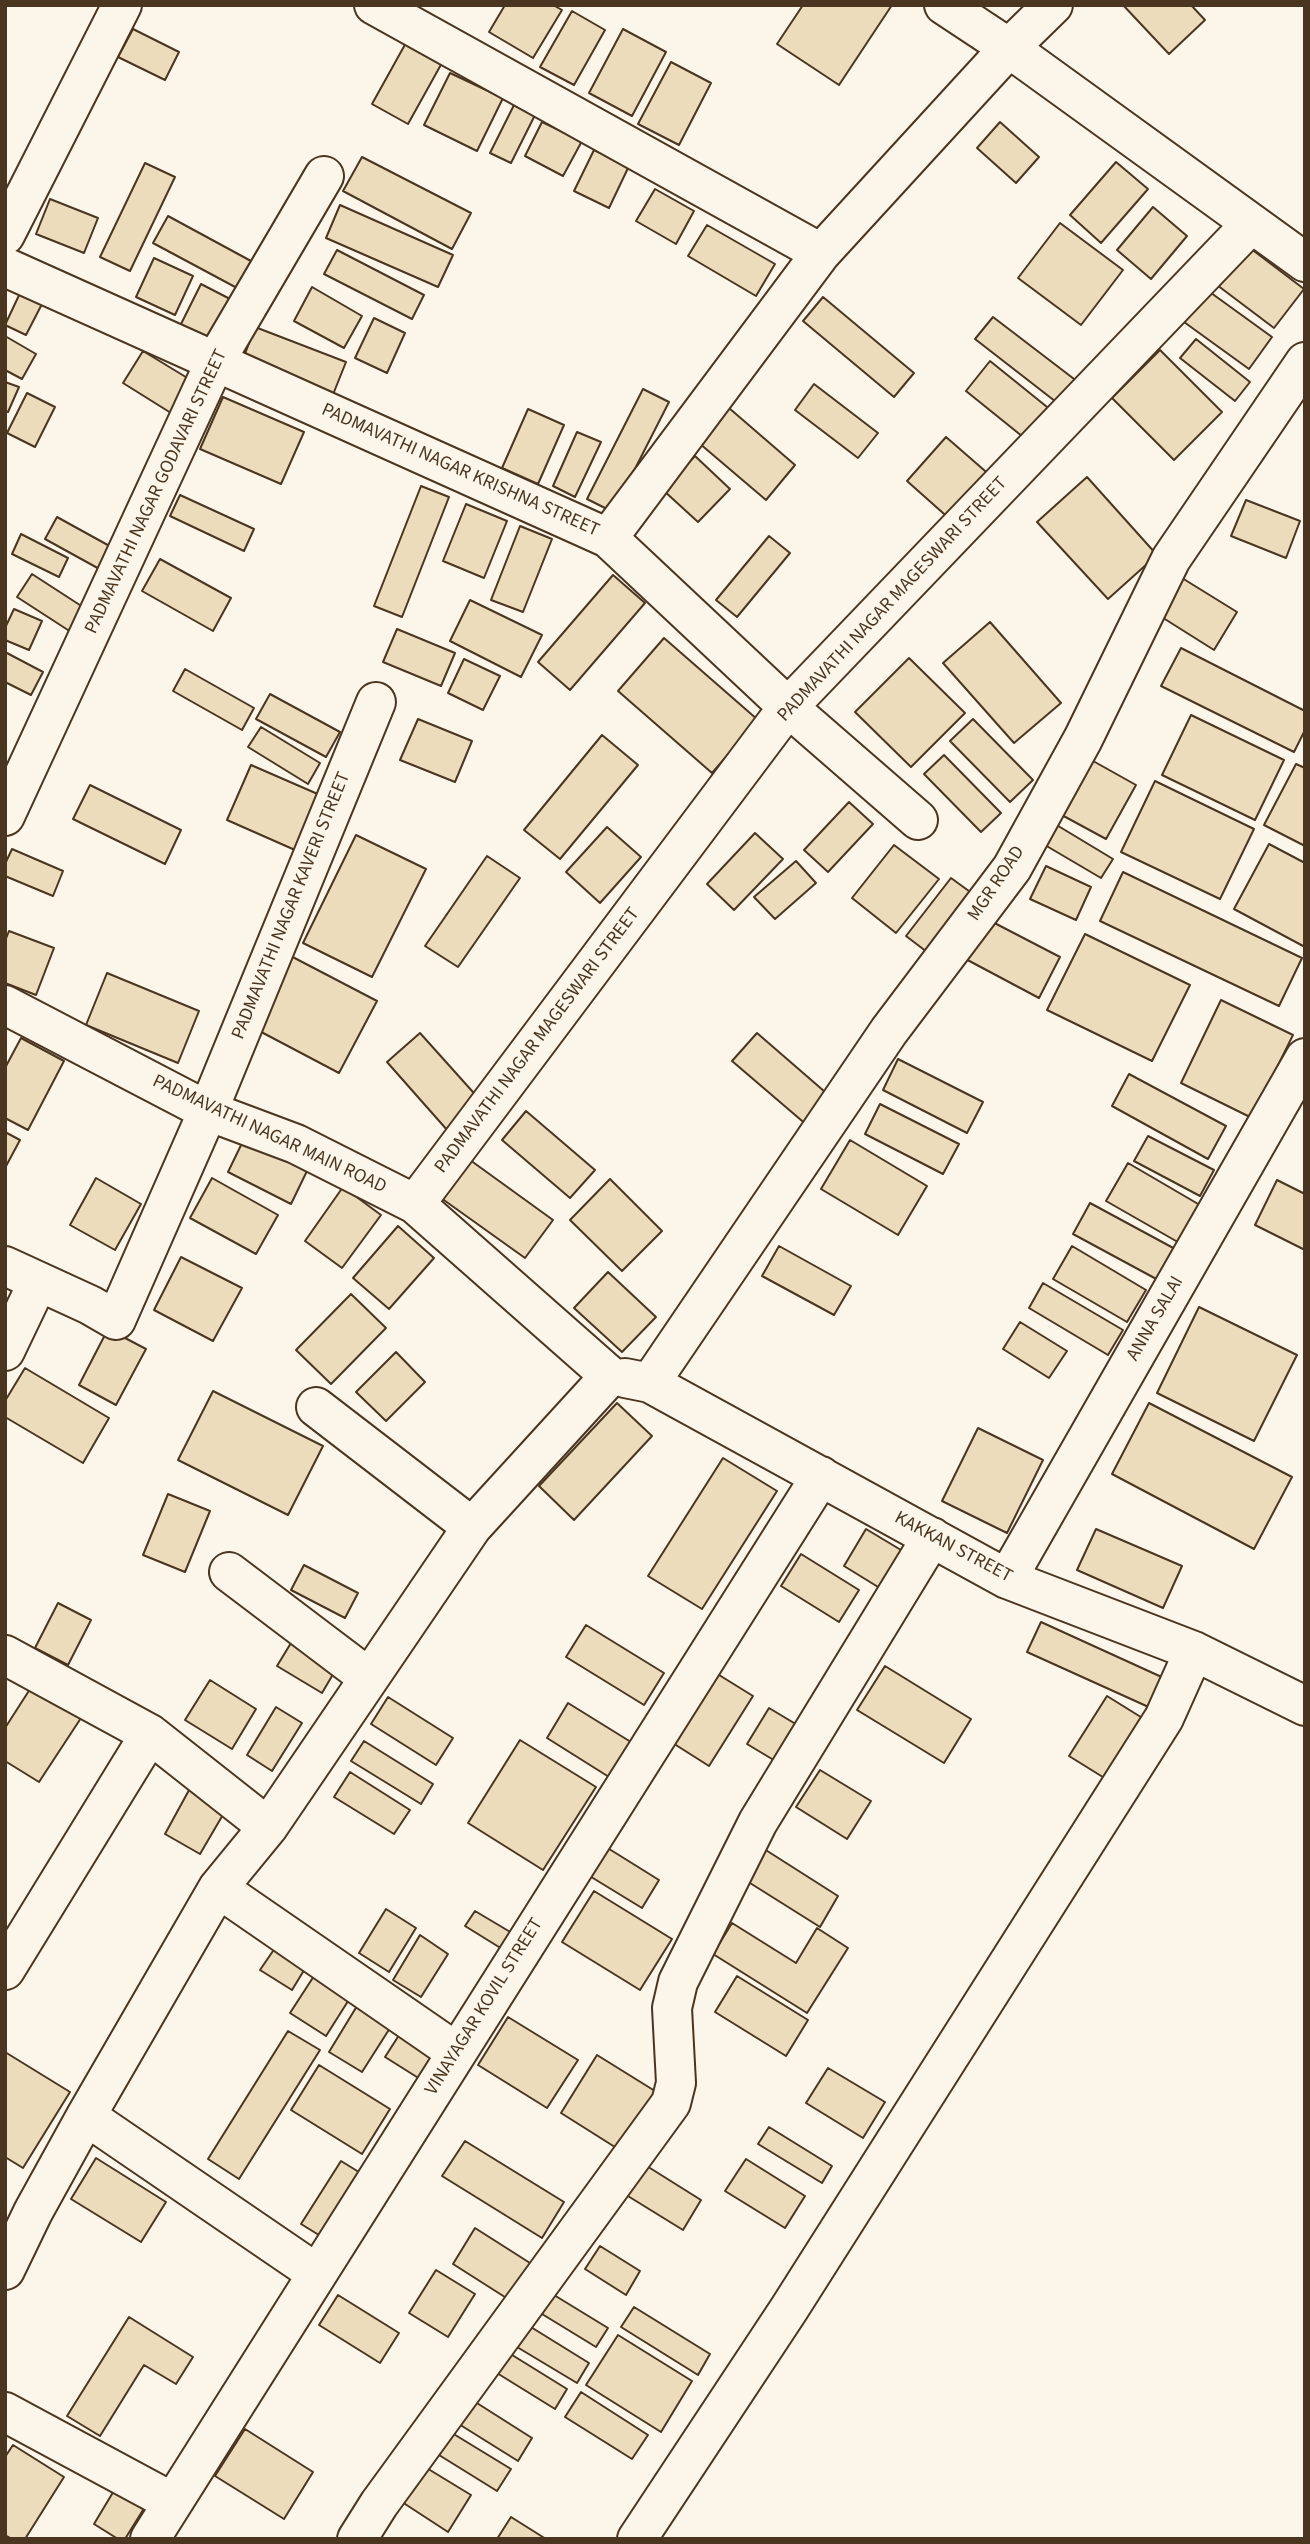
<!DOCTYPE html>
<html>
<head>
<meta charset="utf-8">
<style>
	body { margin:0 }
	#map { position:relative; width:1310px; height:2544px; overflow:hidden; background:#fbf6e9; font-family:"Source Sans 3",sans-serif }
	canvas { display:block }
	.frame { position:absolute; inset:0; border:7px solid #4a3520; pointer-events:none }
</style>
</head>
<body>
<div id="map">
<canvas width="1310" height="2544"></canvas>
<div class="frame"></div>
</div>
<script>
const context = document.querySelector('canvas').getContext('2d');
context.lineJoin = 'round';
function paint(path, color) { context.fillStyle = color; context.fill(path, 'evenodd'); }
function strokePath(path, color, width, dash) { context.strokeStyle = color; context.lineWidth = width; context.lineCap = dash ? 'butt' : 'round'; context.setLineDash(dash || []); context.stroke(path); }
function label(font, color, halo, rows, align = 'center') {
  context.font = font + ' "Source Sans 3",sans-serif'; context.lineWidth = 5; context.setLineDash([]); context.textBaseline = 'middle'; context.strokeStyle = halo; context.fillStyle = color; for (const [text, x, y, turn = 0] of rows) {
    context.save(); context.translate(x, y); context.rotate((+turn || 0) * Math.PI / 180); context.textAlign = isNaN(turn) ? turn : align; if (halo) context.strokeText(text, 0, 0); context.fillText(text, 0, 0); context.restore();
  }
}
const building = new Path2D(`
	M505,5H553L562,10L533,58L489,32Z
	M803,5H892L839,85L777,44Z
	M1123,5H1191L1205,20L1169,54Z
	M572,11L605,30L574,85L540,67Z
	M133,29L179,52L165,80L118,57Z
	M623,29L666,52L632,116L589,93Z
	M407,41L443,61L408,124L372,104Z
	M671,62L711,83L679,145L638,124Z
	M450,73L503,98L477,151L424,125Z
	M514,105L535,115L511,163L490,153Z
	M542,122L582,141L563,176L525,156Z
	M1000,122L1039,157L1016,183L977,148Z
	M594,150L629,166L609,208L574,191Z
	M362,157L471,213L452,249L343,191Z
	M1116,162L1148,189L1101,243L1070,215Z
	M145,163L175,177L130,271L100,257Z
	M655,189L694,211L676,244L636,221Z
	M50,199L98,218L84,253L36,234Z
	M340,205L453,255L438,287L326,238Z
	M1153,207L1187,236L1151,279L1117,250Z
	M168,216L251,261L237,288L153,243Z
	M1060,223L1123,270L1081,325L1018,278Z
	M707,225L775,264L756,296L688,256Z
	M1246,245L1304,289L1274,328L1217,285Z
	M337,250L424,295L412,319L324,274Z
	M154,258L193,276L175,315L136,297Z
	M201,284L232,300L210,342L180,326Z
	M312,287L362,316L344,348L294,321Z
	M1207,290L1272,337L1249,369L1184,322Z
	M21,291L43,302L26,335L5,325Z
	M823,297L914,373L894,397L803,321Z
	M993,317L1078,382L1060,405L975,339Z
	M374,318L405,333L387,373L355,358Z
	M255,327L346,362L332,397L242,362Z
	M5,336L36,354L22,379L5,370Z
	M1196,339L1250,382L1235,401L1180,358Z
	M1160,350L1222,412L1174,460L1112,398Z
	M143,351L199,385L179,418L123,383Z
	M990,361L1057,415L1033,445L966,391Z
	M5,382L19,387L8,412L5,411Z
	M814,384L878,433L858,458L795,410Z
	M643,389L669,402L613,512L587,499Z
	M27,393L55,407L35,447L7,433Z
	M223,397L304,432L281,484L200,449Z
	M729,408L795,465L766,500L699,443Z
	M528,409L564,425L538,484L502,468Z
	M577,432L601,442L575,497L553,486Z
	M946,437L992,477L952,521L907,481Z
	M695,456L730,489L698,522L663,490Z
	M1087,477L1157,555L1108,599L1037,522Z
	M421,486L449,497L402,617L374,606Z
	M180,495L254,529L244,551L170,516Z
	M1246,500L1300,521L1286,558L1231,536Z
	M466,504L507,521L484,578L443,561Z
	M57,517L115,549L103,571L45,539Z
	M520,526L552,539L523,612L491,600Z
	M21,534L68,558L59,577L12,554Z
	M769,536L790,553L737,617L716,600Z
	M160,559L231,598L213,631L142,591Z
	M32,574L86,609L71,632L17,597Z
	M613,575L645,603L570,690L538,662Z
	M1182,578L1237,612L1214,650L1160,616Z
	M470,600L542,635L521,677L450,641Z
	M14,609L42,621L29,650L5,640V628Z
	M990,622L1061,703L1014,743L943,663Z
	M397,629L455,653L441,686L383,662Z
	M664,638L758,720L712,773L618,691Z
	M1181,648L1305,711V730L1294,752L1161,686Z
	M5,652L43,672L31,695L5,682Z
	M909,658L965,713L911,767L855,712Z
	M464,659L500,676L483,710L448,693Z
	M185,669L254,708L242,730L173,691Z
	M270,694L340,732L326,757L256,719Z
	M1191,715L1284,760L1255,820L1162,775Z
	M418,719L472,741L455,782L400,760Z
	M973,719L1033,780L1010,802L950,741Z
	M261,727L320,763L308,784L248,747Z
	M602,735L638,765L560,859L524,830Z
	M1077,752L1136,785L1106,839L1047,807Z
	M944,755L1001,813L981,832L924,774Z
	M1296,764L1305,768V846L1264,825Z
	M251,765L320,795L295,850L227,820Z
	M1155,781L1254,829L1220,899L1121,852Z
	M90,785L181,830L165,864L73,819Z
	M849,802L873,824L828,872L804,850Z
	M1045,818L1113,859L1101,878L1033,838Z
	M607,827L641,857L600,903L566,872Z
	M755,833L783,859L734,910L707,884Z
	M356,835L426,869L372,977L303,943Z
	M1269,844L1305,863V947L1234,909Z
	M894,845L939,879L896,933L852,898Z
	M12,849L63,871L53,896L5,876V864Z
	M487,856L520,878L458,967L425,946Z
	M796,861L816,883L775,919L754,897Z
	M1046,866L1091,887L1076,920L1030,899Z
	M1123,872L1302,958L1279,1006L1100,921Z
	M951,878L973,894L927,952L906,936Z
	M981,916L1060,957L1039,998L960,956Z
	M9,931L54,948L36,995L5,983V941Z
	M1085,934L1190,985L1152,1061L1047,1010Z
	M285,953L377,1001L339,1073L248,1025Z
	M107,973L199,1011L178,1063L86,1025Z
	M1221,1000L1293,1035L1252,1118L1181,1083Z
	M420,1033L481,1101L448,1131L387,1062Z
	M757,1033L832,1098L808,1126L732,1061Z
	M21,1038L64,1061L28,1130L5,1118V1068Z
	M898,1059L983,1102L967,1133L883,1090Z
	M1129,1074L1226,1126L1208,1159L1112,1106Z
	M880,1104L959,1144L943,1174L865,1134Z
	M526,1111L595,1170L570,1198L502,1140Z
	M5,1132L20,1140L5,1168Z
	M1148,1136L1214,1170L1200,1196L1134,1161Z
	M244,1139L307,1171L291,1204L228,1172Z
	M850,1140L927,1186L898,1235L821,1189Z
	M470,1160L553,1220L525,1258L441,1198Z
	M1128,1163L1205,1208L1183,1245L1106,1201Z
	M96,1178L141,1204L115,1250L70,1225Z
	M212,1178L278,1215L256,1254L190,1218Z
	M610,1179L662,1231L622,1271L570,1220Z
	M1277,1180L1305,1194V1250L1255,1225Z
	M343,1187L381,1215L342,1268L305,1241Z
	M1090,1203L1177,1250L1160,1281L1073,1234Z
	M398,1226L434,1258L389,1309L353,1278Z
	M779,1246L851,1286L834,1315L762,1276Z
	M1072,1246L1146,1290L1127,1322L1053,1279Z
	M181,1257L242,1288L213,1341L154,1310Z
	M608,1272L656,1317L622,1352L574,1308Z
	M1043,1283L1123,1330L1108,1355L1029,1308Z
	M351,1294L386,1328L331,1384L296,1350Z
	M1199,1307L1297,1355L1254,1441L1157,1393Z
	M1020,1322L1067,1351L1049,1378L1003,1349Z
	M108,1329L146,1349L116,1405L79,1385Z
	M396,1352L425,1382L386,1421L356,1392Z
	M25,1368L109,1418L83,1463L5,1417V1401Z
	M213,1391L323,1446L288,1515L178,1460Z
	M617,1403L652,1436L574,1520L539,1486Z
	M1149,1403L1292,1477L1254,1549L1112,1474Z
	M978,1428L1043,1460L1007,1533L942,1501Z
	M723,1458L777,1491L702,1609L648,1576Z
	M168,1494L210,1511L185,1572L143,1555Z
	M866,1529L906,1553L883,1590L844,1566Z
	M1096,1529L1182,1566L1163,1608L1077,1570Z
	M801,1554L859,1590L839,1622L781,1586Z
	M304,1565L358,1593L345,1618L291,1590Z
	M58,1603L91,1620L68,1665L35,1648Z
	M1041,1622L1166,1679L1153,1709L1027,1652Z
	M586,1625L664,1673L644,1705L566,1657Z
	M294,1638L339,1664L322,1693L277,1666Z
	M885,1666L971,1719L944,1763L857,1710Z
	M711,1670L753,1696L709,1766L668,1740Z
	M210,1680L256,1709L232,1749L185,1720Z
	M32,1686L81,1718L39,1782L5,1761V1728Z
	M1107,1696L1144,1719L1106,1779L1069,1756Z
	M388,1697L453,1738L436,1765L371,1724Z
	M568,1703L639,1747L617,1782L547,1738Z
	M276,1707L302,1723L272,1771L247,1755Z
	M769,1708L799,1726L777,1762L747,1744Z
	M520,1740L596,1787L543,1870L468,1823Z
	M364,1741L433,1784L421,1804L351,1761Z
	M820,1770L871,1801L847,1839L796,1807Z
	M350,1772L410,1810L394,1834L334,1797Z
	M194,1781L231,1801L200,1854L165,1834Z
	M606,1847L659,1880L642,1908L588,1875Z
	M761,1847L838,1896L820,1927L742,1878Z
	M594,1891L672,1939L640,1990L562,1942Z
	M386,1909L416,1928L389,1972L359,1953Z
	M475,1911L517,1936L507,1952L465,1926Z
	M732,1923L796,1963L817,1928L848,1948L807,2013L713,1954Z
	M420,1935L448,1954L421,1997L393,1980Z
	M275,1948L306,1967L292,1990L260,1970Z
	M314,1976L350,1998L326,2036L290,2013Z
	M737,1976L808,2020L786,2056L715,2012Z
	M357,2006L390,2028L362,2072L329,2052Z
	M508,2017L578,2060L547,2108L478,2065Z
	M403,2029L446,2056L428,2084L385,2057Z
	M288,2031L320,2050L239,2179L208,2159Z
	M5,2052L70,2092L23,2168L5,2157Z
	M597,2055L663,2096L626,2154L561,2113Z
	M319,2065L390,2109L362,2154L291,2110Z
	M828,2068L885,2102L863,2138L806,2103Z
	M769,2127L832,2166L822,2183L758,2144Z
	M465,2141L564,2202L542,2238L442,2176Z
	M96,2158L166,2202L141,2242L71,2199Z
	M746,2159L805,2196L785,2228L725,2191Z
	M341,2161L367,2177L327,2240L301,2224Z
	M642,2163L701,2200L683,2230L623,2193Z
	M475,2228L541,2270L519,2306L453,2264Z
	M600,2246L640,2271L626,2295L585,2269Z
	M436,2270L475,2294L448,2337L409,2313Z
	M338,2295L399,2333L380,2363L319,2325Z
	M554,2295L608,2328L596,2347L542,2314Z
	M634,2307L710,2354L698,2375L621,2327Z
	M129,2317L193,2357L176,2384L144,2365L100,2436L67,2416Z
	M526,2324L589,2363L577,2383L512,2344Z
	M618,2335L692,2381L661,2432L586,2385Z
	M496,2345L567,2389L555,2409L484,2365Z
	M581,2392L648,2435L632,2459L565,2417Z
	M469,2398L532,2438L518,2461L454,2421Z
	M245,2429L313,2472L284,2519L215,2476Z
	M452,2433L511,2469L497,2491L439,2455Z
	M13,2445L64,2477L25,2539H12L5,2535V2457Z
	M425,2467L471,2495L448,2532L402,2502Z
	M118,2484L148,2502L125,2539H118L94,2524Z
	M511,2517L546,2539H497Z`);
paint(building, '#ecdcbc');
strokePath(building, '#4a3520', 2);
const minor = new Path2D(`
	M374,5L821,253
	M944,5L1009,48L1305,262
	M5,235L122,5
	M5,267L608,538L788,707L918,820
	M608,538L821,253L1009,48L1053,5
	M5,816L216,360L324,176
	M5,1005L208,1111L296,1144L415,1204L610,1376
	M415,1204L788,707L1251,224
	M5,1266L90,1305L116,1320L208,1111L376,702
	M5,1351L38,1282
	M625,1378L650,1383L1007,1579L1194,1651L1305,1706
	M650,1383L889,1031L1012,868L1083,739L1171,559L1305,362
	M316,1407L472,1527
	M229,1572L369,1678
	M1007,1579L1305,1058
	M5,1655L150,1734L268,1827
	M218,1888L456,2052
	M5,1970L150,1734
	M86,2116L316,2273
	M5,2270L33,2212L86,2116L218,1888L268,1827L472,1527L610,1376
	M5,2412L172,2502
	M150,2539L821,1476
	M357,2539L379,2504L671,2103L676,2083L672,2008L678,1982L758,1822L932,1537
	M637,2539L789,2309L1164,1718L1194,1651`);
strokePath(minor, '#4a3520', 42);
strokePath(minor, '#fbf6e9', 38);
label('19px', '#4a3520', '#fbf6e9', [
	["PADMAVATHI NAGAR KRISHNA STREET",460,471,24],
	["PADMAVATHI NAGAR GODAVARI STREET",157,492,-65],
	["PADMAVATHI NAGAR MAGESWARI STREET",893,600,-47],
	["MGR ROAD",997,884,-56],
	["PADMAVATHI NAGAR KAVERI STREET",292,906,-68],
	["PADMAVATHI NAGAR MAGESWARI STREET",538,1041,-53],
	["PADMAVATHI NAGAR MAIN ROAD",269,1135,25],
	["ANNA SALAI",1156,1319,-60],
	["KAKKAN STREET",953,1548,28],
	["VINAYAGAR KOVIL STREET",485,2007,-58]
]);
</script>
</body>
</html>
